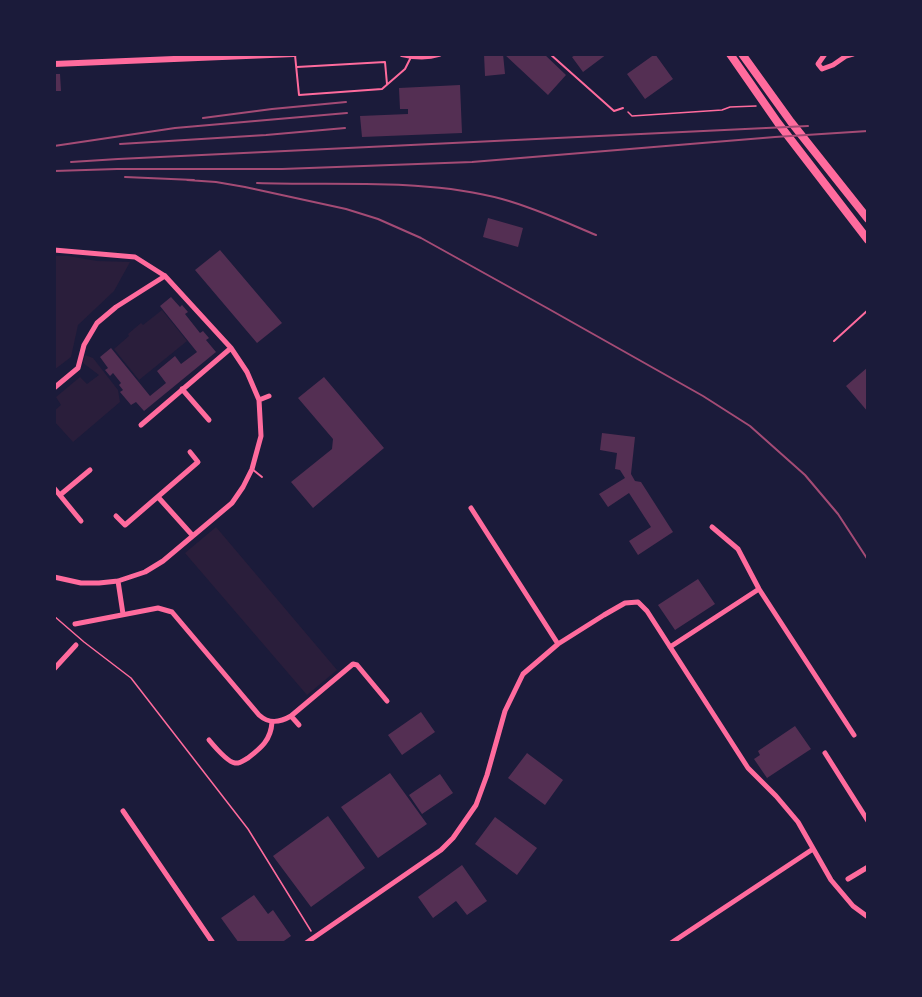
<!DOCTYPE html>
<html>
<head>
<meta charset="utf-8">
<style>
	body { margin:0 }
	#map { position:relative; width:922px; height:997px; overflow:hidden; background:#1b1b3a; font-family:"PT Sans",sans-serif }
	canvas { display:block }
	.frame { position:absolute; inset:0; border:56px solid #1b1b3a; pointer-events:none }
</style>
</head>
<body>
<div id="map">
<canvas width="922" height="997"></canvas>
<div class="frame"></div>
</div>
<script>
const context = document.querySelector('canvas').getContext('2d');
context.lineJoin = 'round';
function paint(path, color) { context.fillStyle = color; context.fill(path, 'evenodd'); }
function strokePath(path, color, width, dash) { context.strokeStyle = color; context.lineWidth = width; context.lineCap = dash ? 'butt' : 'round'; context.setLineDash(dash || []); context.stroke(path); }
paint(new Path2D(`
	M54,256H68L97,261L130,262L114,291L78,325L71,357L54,370Z
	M162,310L187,341L139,380L114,349L129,336L128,334L141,323L143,325Z
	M85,355L93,358L118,390L120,402L73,442L54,421V411L61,405L56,397L80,377L87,384L99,375L83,363Z
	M216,527L337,670L307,695L185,553Z`), '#2a1e3b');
paint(new Path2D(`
	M484,54H503L505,74L485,76Z
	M504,54H544L566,75L548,95Z
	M577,54H607L583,72L572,57Z
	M655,54L673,79L645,99L627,74Z
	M54,74H60L61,91H54Z
	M460,85L462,133L362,137L360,116L408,114V109H400L399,88Z
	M488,218L523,228L518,247L483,237Z
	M220,250L282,323L257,343L195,270Z
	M171,297L180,307L182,305L188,312L185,314L200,333L203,331L209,338L206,340L216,352L144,411L136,402L131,405L120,392L123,390L119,385L121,383L113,373L110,376L105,370L108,368L100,357L111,348L150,396L166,383L157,371L175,356L181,364L197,352L160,306Z
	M868,367V412L846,386Z
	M324,377L384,448L313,508L291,482L332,449L333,439L298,398Z
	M602,433L635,437L631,474L635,481L641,482L673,532L638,555L629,541L651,527L629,493L608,507L599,494L625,478L620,470L615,469L617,453L600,450Z
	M698,579L715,604L675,630L658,605Z
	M421,712L435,732L402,755L388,735Z
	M795,726L811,749L767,778L754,759L760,755L758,751Z
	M527,753L563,780L545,805L508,778Z
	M390,773L427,824L378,858L341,807Z
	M440,774L453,793L422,814L409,795Z
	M328,816L365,868L311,907L273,856Z
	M495,817L537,848L517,875L475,844Z
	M462,865L487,901L467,915L456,901L433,918L418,897Z
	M254,895L268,914L273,910L291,936L281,943H239L221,918Z`), '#542f53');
strokePath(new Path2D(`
	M628,112L632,116L722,110L730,107L756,106
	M54,616L84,642L131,678L248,829L311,931`), '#ff6b9d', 1.5);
strokePath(new Path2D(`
	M550,54L614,111L623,108
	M295,55L299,95L382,89L405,69L411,57
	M297,67L385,62L387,84
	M834,341L868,310
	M252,469L262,477`), '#ff6b9d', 2);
strokePath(new Path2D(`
	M825,54L818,64L822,69L833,65L846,56L853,54
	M54,250L135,257L165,276L231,348L247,372L259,400L261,436L252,469L243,487L232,503L163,561L145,572L118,581L99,583H81L54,577
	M54,388L78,368L84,345L97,323L116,307L165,276
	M182,389L209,420
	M259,400L269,396
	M141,425L231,348
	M54,488L81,521
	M60,495L90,470
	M158,497L193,536
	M471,508L558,644
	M116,516L125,525L198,462L190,452
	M712,527L738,549L759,589L854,735
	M118,581L123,614
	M75,624L158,608L172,612L259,715C269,724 279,723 291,716L353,664L357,665L387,701
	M670,647L759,589
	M54,669L76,645
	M291,716L299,725
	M209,740C214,746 228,762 235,763C240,764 244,760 248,758C261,748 271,740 272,722
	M825,753L868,821
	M123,811L213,943
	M848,879L868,867
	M306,943L441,850L453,838L476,805L487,775L505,711L523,674L558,644L604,615L625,603L638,602L647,611L748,768L776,796L798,822L831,880L853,906L868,917
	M671,943L813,849`), '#ff6b9d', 5);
strokePath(new Path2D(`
	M402,54C415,57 426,58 439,54
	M54,64L294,54`), '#ff6b9d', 6);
strokePath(new Path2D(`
	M730,54L778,123L868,240
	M742,54L791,122L868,219`), '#ff6b9d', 8);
strokePath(new Path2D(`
	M203,118L272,109L346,102
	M120,144L266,135L345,128
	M54,146L175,128L347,113
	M71,162L118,159L808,126
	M54,171L117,169H282L472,162L775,137L868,131
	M125,177L194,180
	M187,180L216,182L245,187L346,209L378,219L421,238L547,308L703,396L750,426L805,475L838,514L868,560
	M257,183C336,186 426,178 502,199C535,208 565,222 596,235`), '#a44b75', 2);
</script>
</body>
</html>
